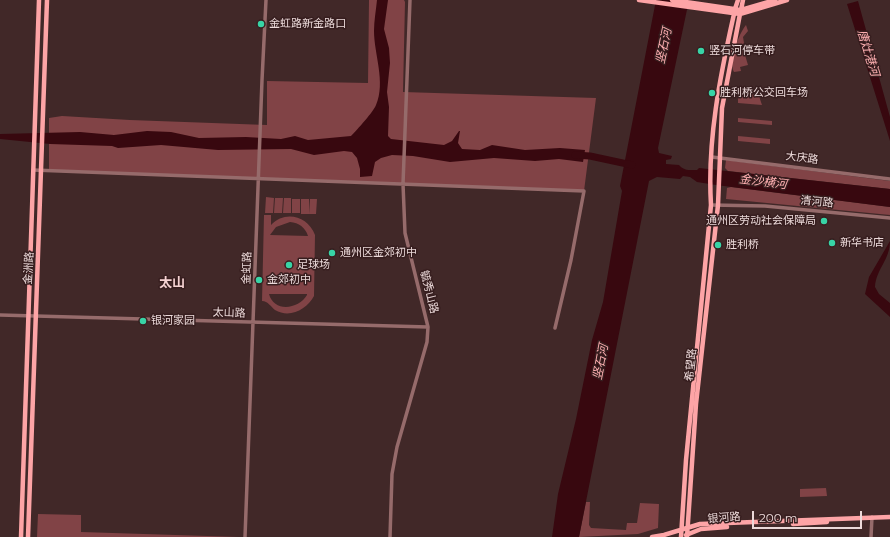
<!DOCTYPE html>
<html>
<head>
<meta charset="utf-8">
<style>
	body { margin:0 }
	#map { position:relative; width:890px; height:537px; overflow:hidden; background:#412828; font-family:Montserrat,sans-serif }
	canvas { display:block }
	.scale { position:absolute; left:752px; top:511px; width:110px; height:18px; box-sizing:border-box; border:2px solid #ebd9d9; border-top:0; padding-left:5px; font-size:12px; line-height:14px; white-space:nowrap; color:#ebd9d9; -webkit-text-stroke:3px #371e1f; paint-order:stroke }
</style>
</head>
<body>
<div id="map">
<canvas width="890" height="537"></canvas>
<div class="scale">200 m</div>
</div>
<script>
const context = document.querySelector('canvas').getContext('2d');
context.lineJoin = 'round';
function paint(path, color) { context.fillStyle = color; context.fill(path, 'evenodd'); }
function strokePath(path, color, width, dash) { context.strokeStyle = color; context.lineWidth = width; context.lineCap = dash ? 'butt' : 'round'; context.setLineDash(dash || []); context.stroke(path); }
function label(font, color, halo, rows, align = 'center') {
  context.font = font + ' Montserrat,"Noto Sans SC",sans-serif'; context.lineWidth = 3; context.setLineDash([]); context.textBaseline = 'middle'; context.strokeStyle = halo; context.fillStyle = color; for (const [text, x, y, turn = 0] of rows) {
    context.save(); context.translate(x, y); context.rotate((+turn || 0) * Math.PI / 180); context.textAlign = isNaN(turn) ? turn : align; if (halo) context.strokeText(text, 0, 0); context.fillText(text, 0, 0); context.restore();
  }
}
paint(new Path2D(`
	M369,0H404L405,2L403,92L596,98L584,191L49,171V118L62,116L130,120L267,125V81L368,83Z
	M746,25L748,31L743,37L744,43L742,45L748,65L740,67L741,71L734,72C728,62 739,33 746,25Z
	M758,93L762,105L738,103V98Z
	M738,118L772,121V125L738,122Z
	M738,136L770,139V144L738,141Z
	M726,160L890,181V189L728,171L725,168Z
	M731,187L890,207V215L726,199L727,188Z
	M266,197L274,198L273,213H265Z
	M275,198H283L282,213H274Z
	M284,198H291V213H283Z
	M292,199H300V213H292Z
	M301,199H309V214H301Z
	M310,199H317L316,214H309Z
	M264,215H271V225C285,210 308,216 315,235L314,296C307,309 290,319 275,310C271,307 268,301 262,301ZM290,222C299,223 305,227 308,236L270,235L276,227ZM269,294H307V295C299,309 274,313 269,294Z
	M826,488L827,496L800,497V489Z
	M586,502H590L589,525L591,528L626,530L627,523H637L640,503L659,504L658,528L638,534L579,537Z
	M38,514L81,515V532L239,537H37Z`), '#814346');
paint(new Path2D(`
	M377,0H388L384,29L389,48L390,63L387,92L389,107L388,136L391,139L444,145L452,141L459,131H460L458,143L462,149L480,150L492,145L525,150L560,148L585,150L583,162L559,159L535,161L494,158L450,162L413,156L392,155L381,158L375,162L372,176L360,177V169L357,158L352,152L344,151L314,155L291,149L218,150L161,145L118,148L112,146L50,144L0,139V134L80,132L114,135L147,131L171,132L199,138L246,137L281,139L295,136L308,140L351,136C357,130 374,111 376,105C386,82 374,54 374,31C374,21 376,10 377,0Z
	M656,0H689L658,148L659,153L672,156L671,159L666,160V164L679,165C684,171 690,170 697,170L699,168L890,189V207L716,185L697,182L690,177L683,176L680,179L657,177L649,181L579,537H552L558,494L576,419L592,340L603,302L622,191L620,186Z
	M858,1L890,117V141L847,4Z
	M890,241C890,260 876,269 875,287L879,294L890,303V317L865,294L869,277Z`), '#38080f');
strokePath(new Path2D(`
	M575,155L590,156L632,165`), '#38080f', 7);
strokePath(new Path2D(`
	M712,157L890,179
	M33,170L584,191L571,260L555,328
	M711,205L765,206L890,218
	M0,315L428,327
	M245,537L262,80L266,0
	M390,537L392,474L397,447L427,342L428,327L405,233L403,184L410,0
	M871,537L872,517`), '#966b6b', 3.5);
strokePath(new Path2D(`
	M639,0L740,14L787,0
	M672,0L741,10L775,0
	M735,9L738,0
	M741,10L743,0
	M793,524L827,522
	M686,535L701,529L727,527
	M21,537L39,0
	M28,537L47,0
	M652,537L664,535L700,524L890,517
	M681,537L686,460L711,205C707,141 720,76 734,14
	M687,537L696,404L718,205L722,108L740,14`), '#fda4a6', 4.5);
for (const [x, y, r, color] of [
	[261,24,4,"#38d4a6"],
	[701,51,4,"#38d4a6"],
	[712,93,4,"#38d4a6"],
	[824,221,4,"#38d4a6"],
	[832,243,4,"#38d4a6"],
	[718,245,4,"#38d4a6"],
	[332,253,4,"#38d4a6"],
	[289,265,4,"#38d4a6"],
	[259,280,4,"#38d4a6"],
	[143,321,4,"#38d4a6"]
]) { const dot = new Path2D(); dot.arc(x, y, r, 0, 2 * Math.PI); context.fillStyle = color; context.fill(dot); strokePath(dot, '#371e1f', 1.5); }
label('11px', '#ebd9d9', '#371e1f', [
	["金虹路新金路口",269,24],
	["竖石河停车带",709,51],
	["胜利桥公交回车场",720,93],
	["通州区劳动社会保障局",816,221,"right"],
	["新华书店",840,243],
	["胜利桥",726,245],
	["通州区金郊初中",340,253],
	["足球场",297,265],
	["金郊初中",267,280],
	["银河家园",151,321]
], 'left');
label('11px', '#ebd9d9', '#371e1f', [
	["大庆路",802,158,7],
	["清河路",817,202,5],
	["金洲路",29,268,-87],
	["金虹路",247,268,-88],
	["毓秀山路",429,292,76],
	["太山路",229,313,2],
	["希望路",691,365,-84],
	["银河路",724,518,-4]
]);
label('italic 12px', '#feafb1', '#371e1f', [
	["竖石河",664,46,-78],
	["唐灶港河",868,53,73],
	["金沙横河",763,182,7],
	["竖石河",601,362,-79]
]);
label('bold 13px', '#f5d2d2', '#371e1f', [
	["太山",172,283]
]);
</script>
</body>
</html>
